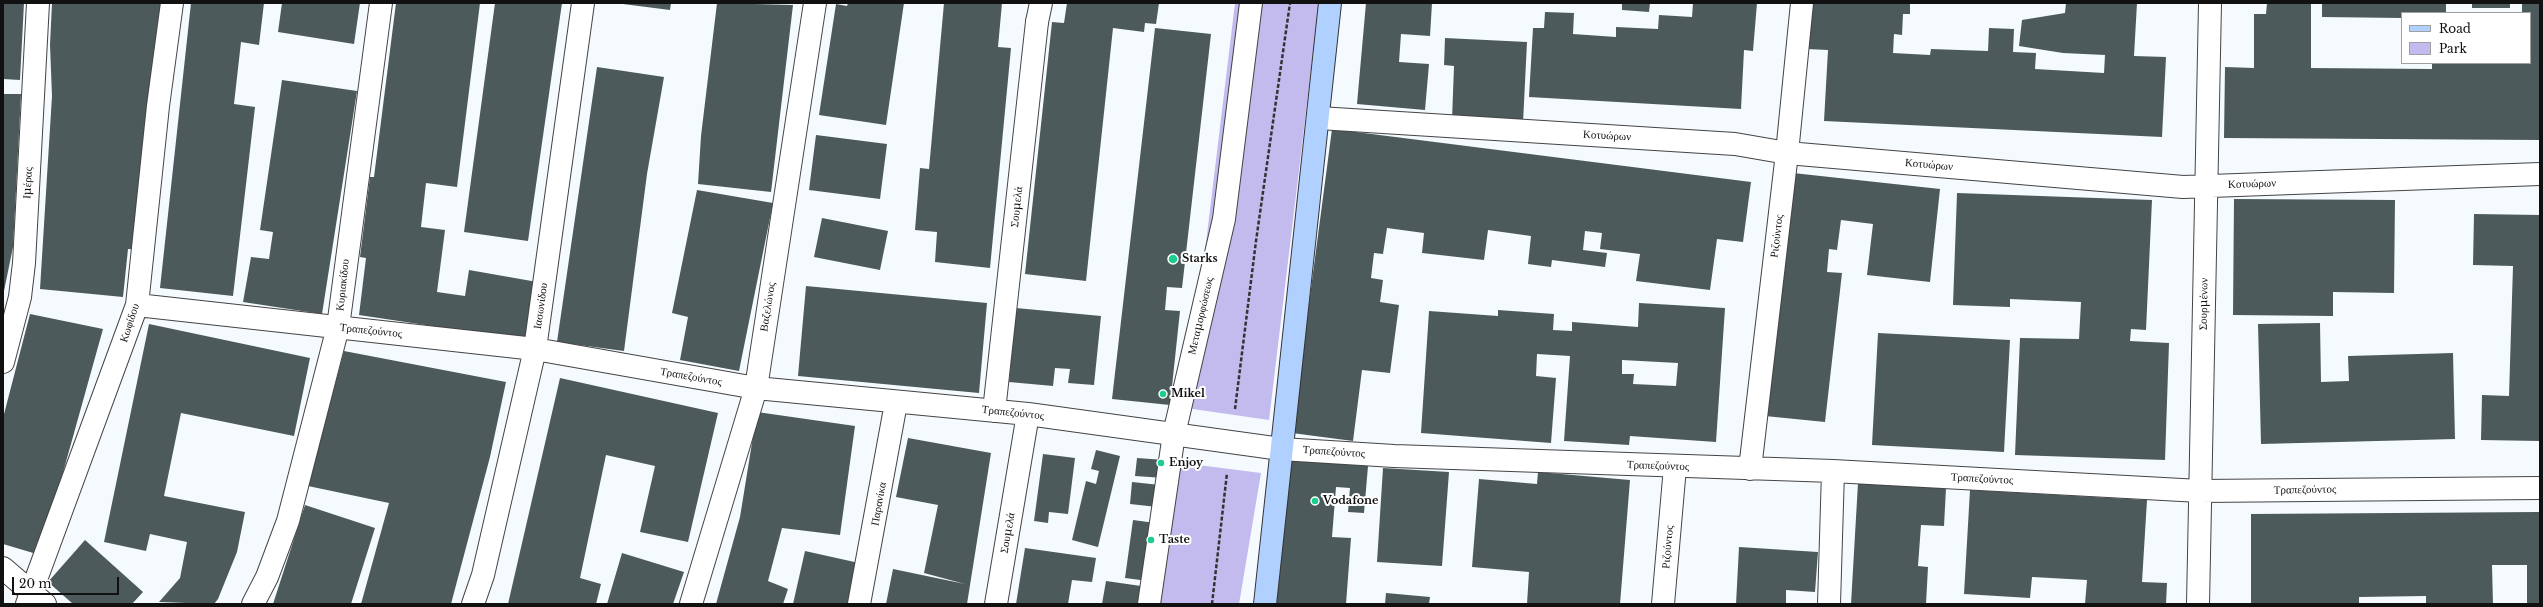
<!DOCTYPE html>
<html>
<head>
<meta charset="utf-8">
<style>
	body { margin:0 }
	#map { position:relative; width:2543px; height:607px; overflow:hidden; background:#f5faff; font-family:"Libre Baskerville",serif }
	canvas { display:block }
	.frame { position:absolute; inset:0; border:4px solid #111; pointer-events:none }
	.legend { position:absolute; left:2401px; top:12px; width:130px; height:52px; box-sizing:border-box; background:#fff; border:1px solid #a0a0a0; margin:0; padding:5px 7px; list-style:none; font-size:12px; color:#111 }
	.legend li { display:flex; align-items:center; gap:8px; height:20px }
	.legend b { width:20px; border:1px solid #a0a0a0 }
	.scale { position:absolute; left:12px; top:577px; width:107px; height:18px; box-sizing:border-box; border:2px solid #111; border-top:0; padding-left:5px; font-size:12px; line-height:14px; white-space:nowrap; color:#111; -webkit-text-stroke:3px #fff; paint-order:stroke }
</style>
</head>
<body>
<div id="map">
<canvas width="2543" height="607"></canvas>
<div class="frame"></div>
<ul class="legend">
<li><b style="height:5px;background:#b0d1ff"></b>Road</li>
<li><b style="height:11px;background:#c3baee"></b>Park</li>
</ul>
<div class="scale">20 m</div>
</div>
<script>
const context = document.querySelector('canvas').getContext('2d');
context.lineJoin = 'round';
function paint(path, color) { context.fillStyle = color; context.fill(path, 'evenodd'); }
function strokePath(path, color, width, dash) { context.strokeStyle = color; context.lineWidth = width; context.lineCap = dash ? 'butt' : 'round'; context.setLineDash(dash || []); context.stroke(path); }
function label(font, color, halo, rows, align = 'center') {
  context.font = font + ' "Libre Baskerville",serif'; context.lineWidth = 4; context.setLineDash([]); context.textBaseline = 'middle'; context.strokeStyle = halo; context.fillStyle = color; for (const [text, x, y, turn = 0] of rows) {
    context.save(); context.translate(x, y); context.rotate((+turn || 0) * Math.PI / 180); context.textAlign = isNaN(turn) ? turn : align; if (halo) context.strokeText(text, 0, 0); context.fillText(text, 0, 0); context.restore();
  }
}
paint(new Path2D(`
	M1235,3H1319L1269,420L1186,408Z
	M1174,462L1261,473L1239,604H1157Z`), '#c3baee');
paint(new Path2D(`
	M3,3H24L20,80L3,79Z
	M52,3H165L141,250L128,249L123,297L40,289L52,96L50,45Z
	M191,3H264L259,45L241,42L234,104L255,107L233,296L160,288Z
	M282,3H360L354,44L278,32Z
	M396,3H480L457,187L426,183L421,227L445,230L437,292L465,296L469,270L543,283L532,341L359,315L366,258L360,257L370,177H374Z
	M495,3H562L528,241L464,232Z
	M615,3H671L670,10Z
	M717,3L793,5L771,192L698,184L701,136Z
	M848,3H904L886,125L819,115L836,4L847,6Z
	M944,3H1002L998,47L1011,48L990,268L935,262L937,232L915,230L920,168L929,169Z
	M1067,3H1159L1156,24L1145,23L1144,32L1113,28L1086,281L1025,274L1052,22L1064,23Z
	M1366,3H1432L1430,36L1401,34L1399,62L1429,64L1425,110L1357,104Z
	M1622,3H1650L1649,12L1622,10Z
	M1693,3H1757L1753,51L1744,50L1741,109L1529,97L1533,28H1544L1545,12L1574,13L1573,34L1616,37V27L1658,29L1659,15L1692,17Z
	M1809,3H1910V14H1903L1902,35L1894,34L1893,53L1930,55L1931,49L1988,51L1989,28L2014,29L2013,52L2036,53L2035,69L2104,73L2105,55L2063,53L2019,46L2022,20L2065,13L2066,3H2137L2134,56L2166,57L2162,137L1824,121L1828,50L1807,49Z
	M2267,3H2311V68L2432,69V63H2530V13H2522V3H2540V140L2224,138L2225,67L2254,68V14H2266Z
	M2322,3H2446V13H2402V18L2322,17Z
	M2472,3H2510V8H2472Z
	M1155,28L1211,34L1182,288L1167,287L1165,310L1180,311L1170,405L1112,399Z
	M1445,38L1527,42L1523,123L1452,120L1454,66L1444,65Z
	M597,67L664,77L647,174L624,351L557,342Z
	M282,80L357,91L322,314L243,302L251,257L269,259L273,232L260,230Z
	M3,94H21L13,247L4,291Z
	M1332,129L1751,182L1743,242L1717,239L1710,290L1636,281L1640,254L1600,249L1602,233L1585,231L1583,250L1607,253L1605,267L1552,260L1551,267L1528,264L1531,236L1488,230L1484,260L1422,253L1424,233L1387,228L1383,254L1374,253L1371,278L1383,280L1380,302L1399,305L1390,373L1362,370L1353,441L1292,433Z
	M816,135L887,144L880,199L809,190Z
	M1793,173L1940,189L1930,282L1867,275L1873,224L1841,220L1837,250L1829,249L1827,272L1842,273L1825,422L1765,416Z
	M697,190L773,203L739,371L680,360L688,317L672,313Z
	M1957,193L2152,200L2146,330L2131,329L2130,341L2169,343L2165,460L2015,455L2020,338L2079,339L2081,302L2010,299V307L1953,305Z
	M2234,199L2395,200L2394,293L2333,292V316L2233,315Z
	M2474,214L2540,215V441L2481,440L2482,395L2509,396L2513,266L2473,265Z
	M822,218L888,231L880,270L814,257Z
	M806,286L987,303L979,393L798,376Z
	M1639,303L1725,308L1716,442L1630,436L1629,445L1564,441L1570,356L1537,354L1536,376L1556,378L1551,443L1421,433L1429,311L1498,316V310L1554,314L1553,330L1572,331V322L1638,327ZM1622,360L1678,363L1676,386L1633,384L1634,374H1622Z
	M1016,308L1101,316L1094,385L1068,383L1070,369L1055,368L1053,386L1009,382Z
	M30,314L103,329L40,555L3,544V418Z
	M2320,323L2321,382L2349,381L2348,356L2453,353L2455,439L2261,444L2258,324Z
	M149,324L310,358L294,436L181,413L164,496L245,512L237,552L218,599L214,604L159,602L180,578L187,542L150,534L146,551L104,542Z
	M1878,333L2010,340L2004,452L1872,445Z
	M344,351L506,382L490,457L451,604H361L389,503L308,486Z
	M560,378L718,413L688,542L640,532L655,466L606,455L580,578L601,584L596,604H508Z
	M757,412L855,426L840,535L782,528L768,581L788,589L783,604H716L740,517Z
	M908,438L991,453L967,604H886L893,569L965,584L924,573L938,505L896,497Z
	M1096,450L1120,456L1098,547L1072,540L1086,481L1096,484L1099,471L1091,469Z
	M1043,454L1075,458L1068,514L1049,512L1048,523L1034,521Z
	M1137,458L1165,460L1164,478L1135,476Z
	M1288,460L1368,466L1364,513L1348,512L1350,488L1336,487L1332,537L1351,538L1346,604H1271Z
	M1383,468L1449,472L1442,566L1377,562Z
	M1538,472L1630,480L1620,604H1527L1529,572L1472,567L1479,479L1537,484Z
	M1132,482L1160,485L1157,507L1130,504Z
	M1858,483L1946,488L1944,526L1921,525L1918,566L1928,567L1926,604H1851Z
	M1970,490L2147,500L2142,582L2167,583L2166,604H2085L2087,580L2032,577L2030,598L1964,594Z
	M305,505L375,528L351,604H273Z
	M2540,512V604H2527V565H2492L2493,604H2426V596L2359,597V604H2251V514Z
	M1133,520L1155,523L1148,581L1125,578Z
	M85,540L143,592L132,604H73L48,582Z
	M1739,547L1818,552L1815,592L1786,590V604H1736Z
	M1025,548L1096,558L1092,582L1072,580L1068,604H1016Z
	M805,551L859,563L850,604H793Z
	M622,553L684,572L673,604H607Z
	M1106,581L1141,586L1139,604H1102Z
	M1386,593L1430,597L1429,604H1385Z`), '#4c5a5b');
const pedestrian = new Path2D(`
	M1037,22L1041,3
	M1149,604L1174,434L1224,219L1251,3`);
const minor = new Path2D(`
	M1319,118L1735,144L1787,153L2183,187L2540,174
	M137,305L535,349L756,388L1028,414L1281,449L1394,456L1833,471L2200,491L2540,488
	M3,362L20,297L24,263L38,3
	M994,411L1037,22
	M1750,469L1787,153L1802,3
	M3,568L45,604
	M27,604L137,305L158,106L172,3
	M253,604L267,577L288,521L338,327L381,3
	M473,604L483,575L535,349L583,3
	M691,604L756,388L815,3
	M859,604L896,403
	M996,604L1028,414
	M1663,604L1675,467
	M1829,604L1833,471
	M2198,604L2210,3`);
const secondary = new Path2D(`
	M1265,604L1330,3`);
strokePath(pedestrian, '#444', 24);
strokePath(minor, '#444', 24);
strokePath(secondary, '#333', 24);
strokePath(new Path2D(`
	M1235,409L1256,241L1290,3
	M1212,604L1227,473`), '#333', 2.5, [4, 2]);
strokePath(pedestrian, '#fff', 22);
strokePath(minor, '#fff', 22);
strokePath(secondary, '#b0d1ff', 22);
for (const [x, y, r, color] of [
	[1173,259,5,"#1dcd8d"],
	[1163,394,4,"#1dcd8d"],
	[1161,463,4,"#1dcd8d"],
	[1315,501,4,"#1dcd8d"],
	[1151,540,4,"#1dcd8d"]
]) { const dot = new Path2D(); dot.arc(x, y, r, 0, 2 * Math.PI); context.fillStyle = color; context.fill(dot); strokePath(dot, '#fff', 1.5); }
label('11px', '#111', '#fff', [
	["Κοτυώρων",1607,136,3],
	["Κοτυώρων",1929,165,5],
	["Ιμέρας",28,183,-87],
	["Κοτυώρων",2252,184,-2],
	["Σουμελά",1017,207,-84],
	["Ριζούντος",1777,236,-83],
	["Κυριακίδου",343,285,-84],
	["Σουρμένων",2204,304,-89],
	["Ιασωνίδου",541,306,-82],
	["Βαζελώνος",768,307,-81],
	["Μεταμορφώσεως",1201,316,-77],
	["Κωφίδου",130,323,-72],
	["Τραπεζούντος",371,331,6],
	["Τραπεζούντος",691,377,10],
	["Τραπεζούντος",1013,413,6],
	["Τραπεζούντος",1334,452,4],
	["Τραπεζούντος",1658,466,2],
	["Τραπεζούντος",1982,479,3],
	["Τραπεζούντος",2305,490,-1],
	["Παρανίκα",879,504,-80],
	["Σουμελά",1008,533,-80],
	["Ριζούντος",1668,547,-85]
]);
label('bold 11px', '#111', '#fff', [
	["Starks",1182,259],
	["Mikel",1171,394],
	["Enjoy",1169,463],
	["Vodafone",1323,501],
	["Taste",1159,540]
], 'left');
</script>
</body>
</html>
